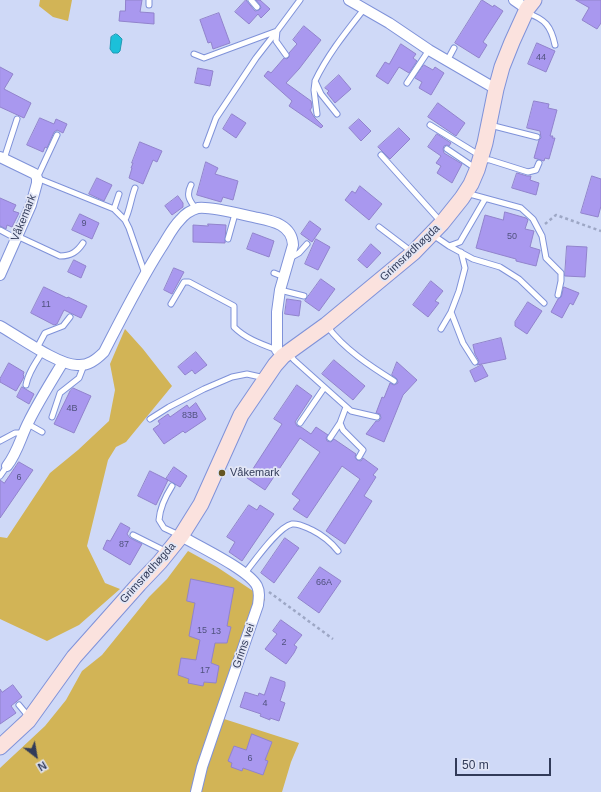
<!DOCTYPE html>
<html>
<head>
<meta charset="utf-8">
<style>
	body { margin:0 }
	#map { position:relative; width:601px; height:792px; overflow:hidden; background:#cfd9f7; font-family:Arial,sans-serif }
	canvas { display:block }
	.north { position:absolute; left:16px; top:736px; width:40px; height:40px; -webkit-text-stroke:3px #e2e6f6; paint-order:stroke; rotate:149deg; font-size:11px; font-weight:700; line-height:16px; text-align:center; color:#323b59 }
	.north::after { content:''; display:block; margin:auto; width:14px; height:18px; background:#323b59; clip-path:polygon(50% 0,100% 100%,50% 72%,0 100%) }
	.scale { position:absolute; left:455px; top:758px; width:96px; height:18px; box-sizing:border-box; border:2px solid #323b59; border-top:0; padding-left:5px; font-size:12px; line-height:14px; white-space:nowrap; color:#323b59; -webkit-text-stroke:3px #e2e6f6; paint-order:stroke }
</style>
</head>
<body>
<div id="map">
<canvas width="601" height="792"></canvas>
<div class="north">N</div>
<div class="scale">50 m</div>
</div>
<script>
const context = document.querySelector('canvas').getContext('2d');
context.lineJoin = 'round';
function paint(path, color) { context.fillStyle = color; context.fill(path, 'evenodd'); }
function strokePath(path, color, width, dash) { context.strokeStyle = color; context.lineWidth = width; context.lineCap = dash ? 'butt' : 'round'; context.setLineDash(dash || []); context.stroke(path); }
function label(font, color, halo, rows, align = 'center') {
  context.font = font + ' Arial,sans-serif'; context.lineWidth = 3.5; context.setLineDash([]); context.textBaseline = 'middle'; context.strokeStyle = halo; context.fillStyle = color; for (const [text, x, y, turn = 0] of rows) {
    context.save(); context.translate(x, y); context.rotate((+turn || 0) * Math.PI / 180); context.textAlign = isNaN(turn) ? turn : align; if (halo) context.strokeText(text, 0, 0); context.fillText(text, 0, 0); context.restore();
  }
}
paint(new Path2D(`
	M40,0H72L68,21L53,17L39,6Z
	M125,329L143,349L172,386L126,442L116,447L108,460L87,546L105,583L120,589L79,625L47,641L0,619V537L7,538L50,473L78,450L109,421L115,390L110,364Z
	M188,551L217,567L265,599L221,718L299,743L291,762L282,792H0V768L45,726L66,700L82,671L102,655L149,597L167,579Z`), '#d2b456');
const water = new Path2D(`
	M116,34L118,35L122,39L120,51L118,53H113L110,49L111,37Z`);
paint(water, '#1bc0d9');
strokePath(water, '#2298b3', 1);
const building = new Path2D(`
	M126,0H142L140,12L154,13V24L119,21L120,11H125Z
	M246,0L255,11L259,10L261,8L260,5L256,0H260L270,9L261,18L258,14L249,24L235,12Z
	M482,0L493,7L494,5L503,11L483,42L487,45L479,58L455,43Z
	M576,0H601V23L597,29L582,20L589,8Z
	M219,13L230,43L213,49L211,42L208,43L200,20Z
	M304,26L321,40L299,69L286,83L311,101L312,107L310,110L314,117L323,126L321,128L289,106L292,101L264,76L268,71L271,73L284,58L287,59L289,57V53L297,44L293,40Z
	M537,43L555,51L546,72L528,64Z
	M401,44L416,54L413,58L417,61L409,73L399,67L388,84L376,76L385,62L389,64Z
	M424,65L433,70L435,67L444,73L431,95L419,88L422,82L415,78Z
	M0,67L13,74L4,89L31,103L24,118L0,107Z
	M198,68L213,71L210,86L195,83Z
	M339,75L351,89L335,103L327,93L329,91L325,88Z
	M534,101L549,104L548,108L557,110L550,136H553L552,138H555L549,159L545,158L544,161L534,158L539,140L541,138L540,131L527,128Z
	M438,103L465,123L456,136L428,117Z
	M232,114L246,123L236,138L223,129Z
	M40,118L54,124L56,119L67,124L63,133L57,130L54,132L47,148L45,147L43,152L27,145Z
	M359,119L371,131L361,141L349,128Z
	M399,128L410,139L390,159L378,147Z
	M437,134L451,143L449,146L447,145L444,146L443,149L444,153L462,164L452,183L437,173L441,166L436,163L441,156L428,147Z
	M140,142L162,151L157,162L153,160L143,184L129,178L132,168H131L133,163H132Z
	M206,162L218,168L215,174L238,181L233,200L223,197L221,202L197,195Z
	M517,173L527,176H531L530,180L539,183L536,195L512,188Z
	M592,176L601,179V206L598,217L581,213Z
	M97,178L112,185L104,201L89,194Z
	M360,186L382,204L369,220L345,200L352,191L355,193Z
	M178,196L183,203V207L172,215L165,206Z
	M0,198L16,205L13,211L19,213L12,227L7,225L6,229L0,226Z
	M505,212L526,218L528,220L525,229L534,231L530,247L540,250L536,266L516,261V259L476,248L485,215L503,220Z
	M80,214L99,223L92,239L72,230Z
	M310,221L321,229L312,242L301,234Z
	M208,224L226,225L225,243L193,242V225L208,226Z
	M253,233L274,241L269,257L247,249Z
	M316,239L330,247L318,270L305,264Z
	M371,244L381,253L367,268L358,260Z
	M567,246L587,247L585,277L565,276Z
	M74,260L86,266L81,278L68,272Z
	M174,268L184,272L172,294L164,290Z
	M321,279L335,289L319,311L305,301Z
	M431,281L443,291L435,301L439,303L428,317L413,305Z
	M44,287L67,298L68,297L87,306L81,318L64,310L57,324L54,325L31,313Z
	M564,287L579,293L573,305L570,303L562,318L551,312L558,299L561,297Z
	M287,299L301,301L299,316L285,314Z
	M528,302L542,311L527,334L515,326V322Z
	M501,338L506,359L477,365L479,361L475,354L473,345Z
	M196,352L207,365L195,374L192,370L185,375L178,367Z
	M334,360L365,386L353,400L322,374Z
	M397,362L417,380L403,395L384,442L366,434L376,421H379L381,418L380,414L376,413L382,397L384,398L390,383L394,385L398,383L397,379L392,375Z
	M9,363L24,372L23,375L24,376L23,379L16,391L0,382V379Z
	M482,365L488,376L475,382L470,371Z
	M297,385L312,396L295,422L297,426L301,427L311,434L316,427L328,435L326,438L327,441L331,442L334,439L356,454L355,457L357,460L361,461L363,458L378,469L373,475L376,477L364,496L372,501L345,544L326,531L360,479L342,466L307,518L293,509L300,500L292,494L320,452L300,438L265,490L247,478L282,424L274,419Z
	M22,387L34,394L29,404L17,397Z
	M73,388L91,396L74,433L54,424L70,391Z
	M196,403L206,419L185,433L183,431L164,444L153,429L160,424L158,421L168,414L170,417L187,405L189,408Z
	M19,462L33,470L0,518V480L4,483Z
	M174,467L187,476L180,487L166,479Z
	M150,471L168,480L156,505L138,496Z
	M249,505L257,510L260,505L274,514L242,561L229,552L235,542L227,537Z
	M121,523L130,528L127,534L130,538L142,544L130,565L103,549L107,540L110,541Z
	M285,538L299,548L274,583L261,573Z
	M320,567L341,581L319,613L298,598Z
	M191,579L234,588L227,626L231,627L227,643H215L211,663L219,666L216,683L204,682L203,686L188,683L189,679L178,675L181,658L196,660L200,640L189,636L195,603L187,601Z
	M281,620L302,635L294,645L297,647L294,653L286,664L265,649L277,634L273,631Z
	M271,677L285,682V686L280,701L285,703L279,721L270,718V720L260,716L261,714L240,707L245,692L258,696L259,693L264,695Z
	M13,685L22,697L11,706L16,713L0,724V689L2,692Z
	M252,734L272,742L265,760L268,761L263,775L243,768L242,771L231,767L232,763L228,761L234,746L246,750Z`);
paint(building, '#a998ef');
strokePath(building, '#9183cc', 1);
const service = new Path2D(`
	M251,0L257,7
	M149,5V0
	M527,13C545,19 551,26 555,45
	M194,54L204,58L277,31L256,58L216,118L206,145
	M286,55L276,41L277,31L300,0
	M447,61L454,48
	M315,82L314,90L317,114
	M407,83L429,50
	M337,114L321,94L315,81C328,54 346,32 364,9
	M430,125L479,155
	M490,125L537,137
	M57,135L37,178L114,209L125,220L129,228L145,274
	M447,149L475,168
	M381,155L442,223
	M4,159L17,119
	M481,159L490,160L528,172L536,170L539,163
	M191,185C186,195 189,200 196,209
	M466,193L521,208L533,219L542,236L546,258L561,273V281L558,295
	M114,209L119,194
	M125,220C130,210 131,198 135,188
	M379,227L412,252
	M0,230L15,238
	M433,235L449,246L460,242L485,199
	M17,236L60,256C71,256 77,252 83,243
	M228,239L235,214
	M449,246L473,259L500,267L519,279L544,303
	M461,252L465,268L459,291L451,312L463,343L475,362
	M290,258L299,253L307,244
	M274,273L284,277
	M280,290L304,296
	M171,304L184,282H189L234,306V327C246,339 261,344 277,350
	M327,326C344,349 370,366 394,381
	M441,329L451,312
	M37,348L45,333L63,326L70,317
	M289,354L294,360L351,411L377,417
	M26,385C28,373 36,362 43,351
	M346,407L340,423L343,430L363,450L359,457
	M52,417L60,393L79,378L84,365
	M150,419L169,407L204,389L232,377L247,374L265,378
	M300,423L324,388
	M28,424L42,432
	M330,438L340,423
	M0,441L15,433H23
	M0,476L7,466
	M172,486C165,497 160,507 159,520L164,528L179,535
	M133,535L167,552
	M245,573C254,562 278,527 292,524C299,523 305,527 312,530C322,535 331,542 338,551
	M19,705L29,717`);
const minor = new Path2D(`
	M349,0L389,23L429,50L496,89
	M514,0L527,9
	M0,157L31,172L35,174L37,178V183L31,205L0,275
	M0,326C18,336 58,365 77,365C88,366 96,360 104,352C122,317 140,281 161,248C167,239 172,228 180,220C184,215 191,210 198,208C211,206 243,215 258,218C273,221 292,225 293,245L280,290L277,312V350L283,356
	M7,466C18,452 21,436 29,421C39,401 51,382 63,362
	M181,536C198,546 249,570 257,586C260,592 259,598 258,605L217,723L202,767L196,792`);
const secondary = new Path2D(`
	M0,747L28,721L74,657L139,584L160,562L181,536L201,504L241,415L275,365L283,356L326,325L413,253L442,223L462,198L471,184L477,170L485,143L496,89L502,67L512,42L527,9L534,0`);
strokePath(service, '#7f92d9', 7);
strokePath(minor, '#7f92d9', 12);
strokePath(secondary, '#7f92d9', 17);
strokePath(new Path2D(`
	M545,224L556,215L601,231
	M269,592L333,639`), '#9da7c5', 2.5, [3, 3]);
strokePath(service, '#fff', 5);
strokePath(minor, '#fff', 10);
strokePath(secondary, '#fbe2de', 15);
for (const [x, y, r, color] of [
	[222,473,4,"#655522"]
]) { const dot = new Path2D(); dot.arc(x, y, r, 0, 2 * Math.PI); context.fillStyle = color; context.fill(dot); strokePath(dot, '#e2e6f6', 1.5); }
label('9px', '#50527e', null, [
	["44",541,58],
	["9",84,224],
	["50",512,237],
	["11",46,305],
	["4B",72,409],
	["83B",190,416],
	["6",19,478],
	["87",124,545],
	["66A",324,583],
	["15",202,631],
	["13",216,632],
	["2",284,643],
	["17",205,671],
	["4",265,704],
	["6",250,759]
]);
label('11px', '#323b59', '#e2e6f6', [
	["Våkemark",24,218,-68],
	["Grimsrødhøgda",410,253,-43],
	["Grimsrødhøgda",148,573,-48],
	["Grims vei",244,646,-71]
]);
label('11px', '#323b59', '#e2e6f6', [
	["Våkemark",230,473]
], 'left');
</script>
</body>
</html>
